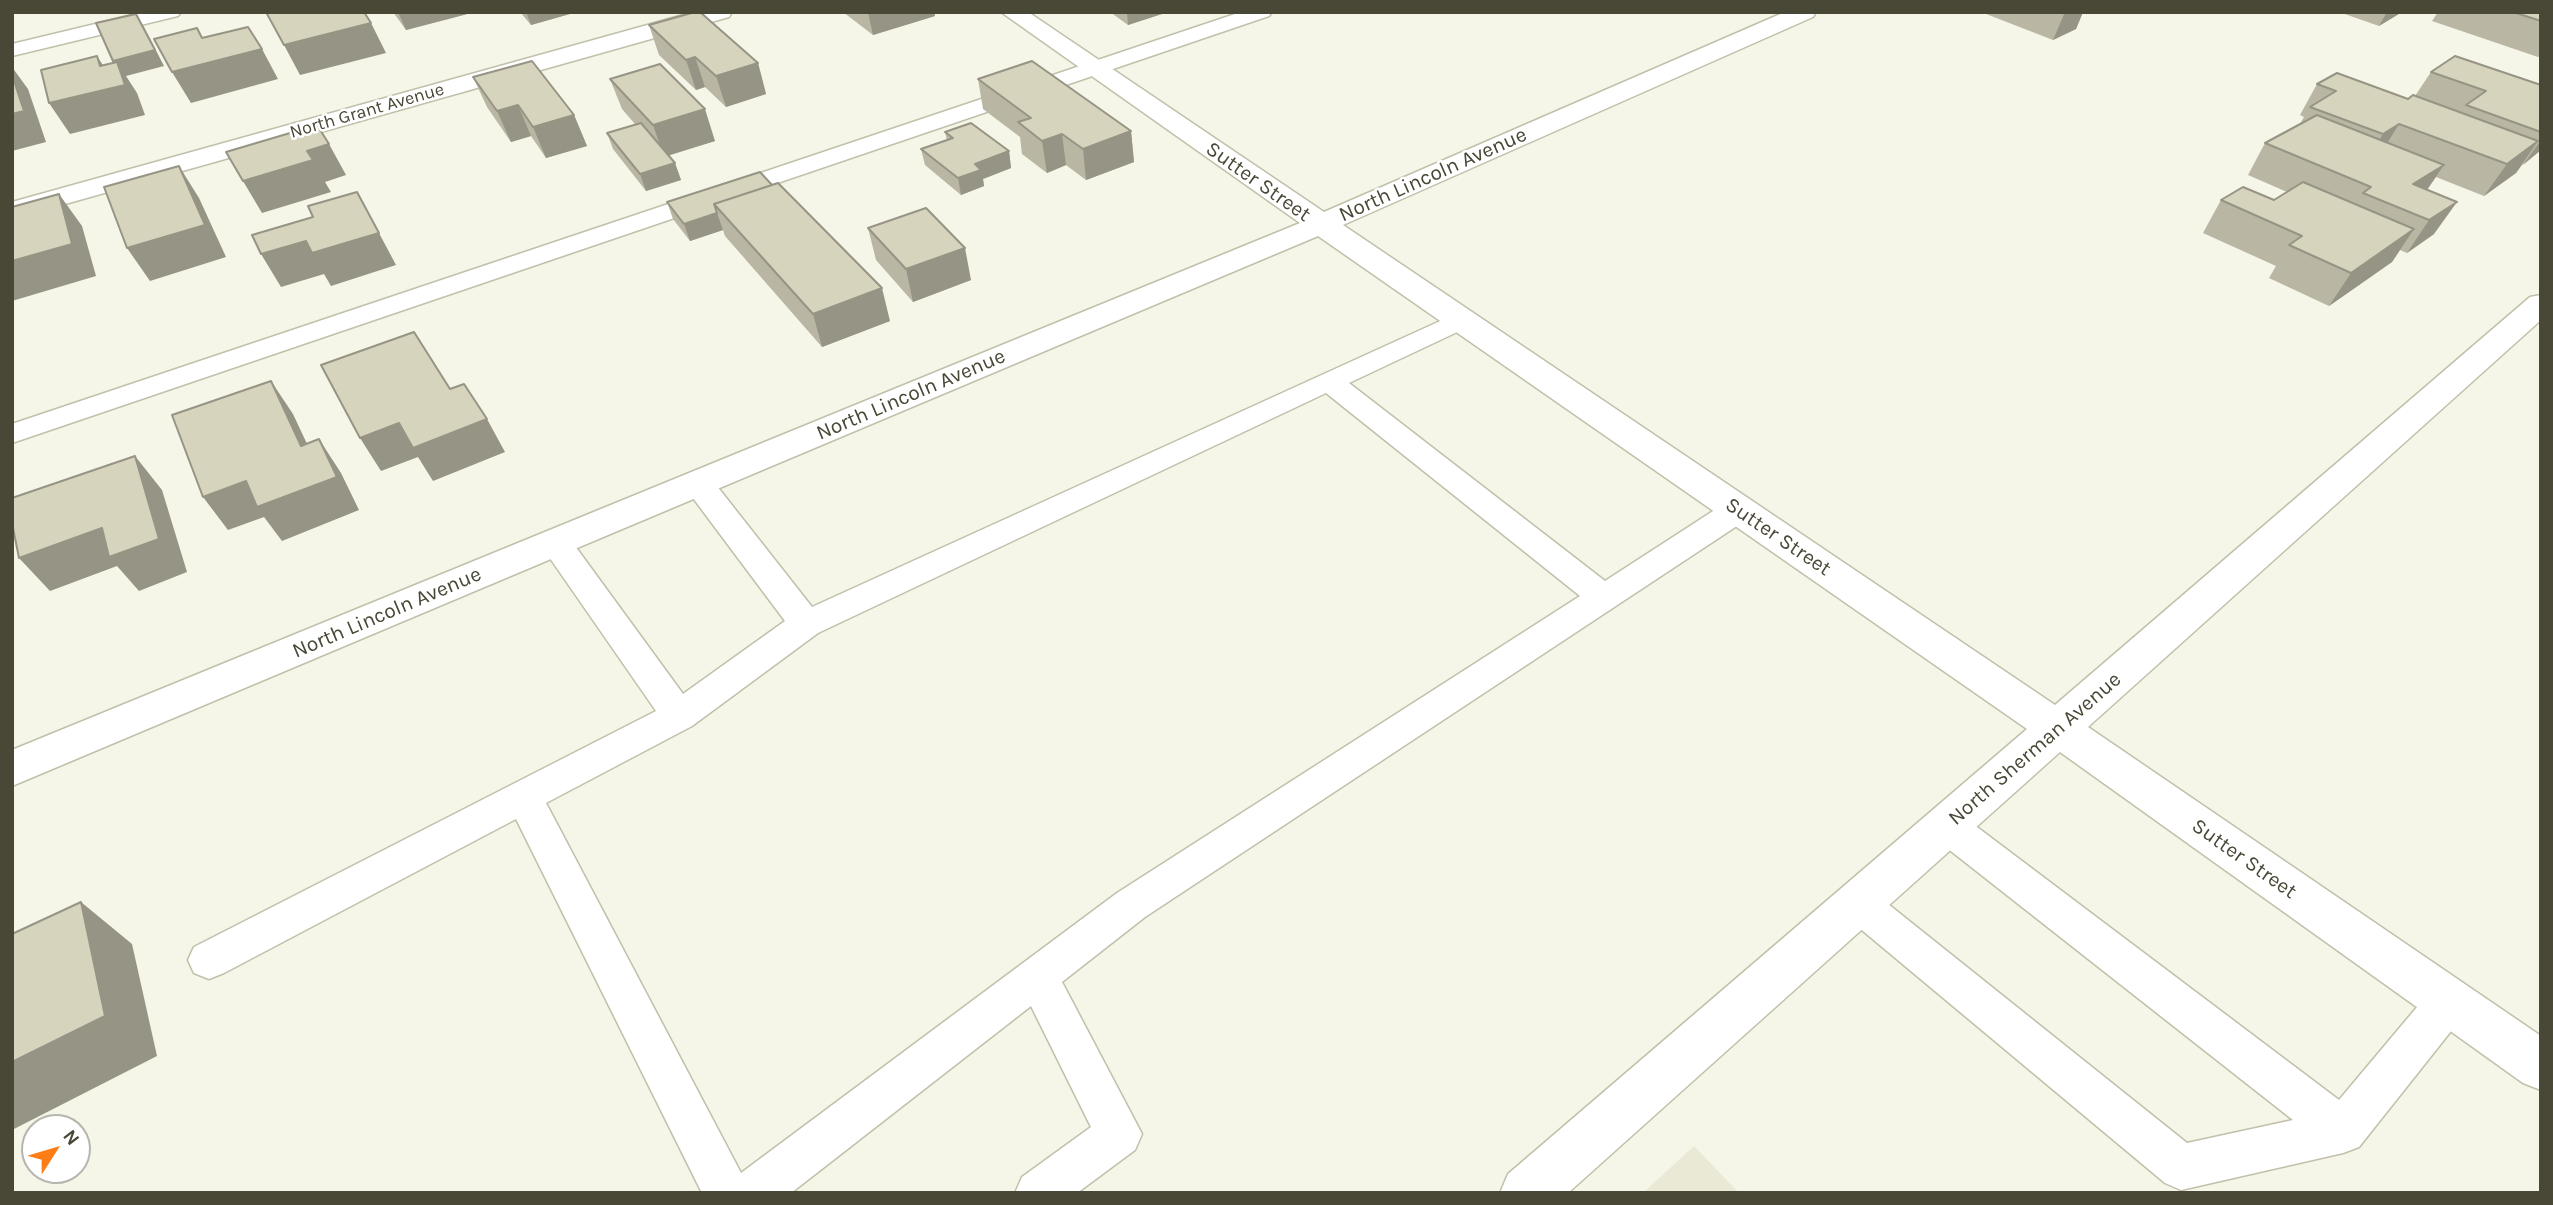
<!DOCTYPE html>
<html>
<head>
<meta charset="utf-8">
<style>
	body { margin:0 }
	#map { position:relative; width:2553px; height:1205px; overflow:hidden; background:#f5f5e8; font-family:Karla,sans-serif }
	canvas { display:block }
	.frame { position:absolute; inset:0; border:14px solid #494736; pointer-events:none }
	.north { position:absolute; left:21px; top:1114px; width:70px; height:70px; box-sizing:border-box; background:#fff; border:2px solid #b6b5af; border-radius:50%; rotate:53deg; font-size:19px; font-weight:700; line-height:28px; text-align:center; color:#494736 }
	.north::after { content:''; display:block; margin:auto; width:24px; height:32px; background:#ff7d15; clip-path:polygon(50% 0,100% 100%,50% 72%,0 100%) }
</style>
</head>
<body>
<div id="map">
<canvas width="2553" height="1205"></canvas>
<div class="frame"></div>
<div class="north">N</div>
</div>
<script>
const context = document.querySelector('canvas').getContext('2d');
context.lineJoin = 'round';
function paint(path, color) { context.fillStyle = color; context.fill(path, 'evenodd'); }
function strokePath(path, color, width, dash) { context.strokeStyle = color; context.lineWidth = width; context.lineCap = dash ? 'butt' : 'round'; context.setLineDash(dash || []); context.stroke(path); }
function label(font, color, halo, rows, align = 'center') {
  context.font = font + ' Karla,sans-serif'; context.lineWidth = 5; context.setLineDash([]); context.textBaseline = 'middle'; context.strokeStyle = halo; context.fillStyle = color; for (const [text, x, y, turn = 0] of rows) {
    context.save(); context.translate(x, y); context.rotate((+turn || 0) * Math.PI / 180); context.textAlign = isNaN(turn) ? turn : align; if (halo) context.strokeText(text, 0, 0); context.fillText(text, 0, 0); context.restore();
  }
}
paint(new Path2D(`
	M1694,1146L1739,1193H1643Z`), '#e9e9d6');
const service = new Path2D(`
	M145,12H181L178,16L12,56V44Z
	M1241,12H1272L1269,16L12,443V424Z
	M1460,312L1470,314L1473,320L1470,326L1349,383L1605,581L1727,502L1738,499L1749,502L1754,510L1749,518L1145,917L1062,982L1142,1134L1135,1150L1077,1193H1015L1022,1177L1091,1127L1031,1006L791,1193H702L516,819L224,973L209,979L194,973L188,960L194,947L656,711L545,551L540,543L545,535L556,532L567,535L683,694L785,621L687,490L683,483L687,476L698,473L709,476L812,607ZM1326,393L1580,596L1117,893L741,1173L546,803L692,726L818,633Z
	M1947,810L1961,815L2339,1100L2433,988L2448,982L2463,988L2469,1002L2463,1016L2359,1147L2343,1153L2181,1190L2165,1183L1845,916L1839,904L1845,892L1859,886L1873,892L2187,1143L2293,1120L1933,837L1928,826L1933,815Z`);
const minor = new Path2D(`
	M694,12H732L729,17L12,219V202Z
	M1001,12H1028L1324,212L1785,12H1816L1813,17L1343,225L2055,705L2530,297L2541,295V320L2088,727L2541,1036V1090L2523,1083L2060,752L1568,1193H1500L1508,1174L2027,729L1318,236L12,786V750L1300,223Z`);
strokePath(service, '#c1c0aa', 3);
strokePath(minor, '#c1c0aa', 3);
paint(service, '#fff');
paint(minor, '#fff');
paint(new Path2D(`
	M393,12H475L406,30Z
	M520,12H577L531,25Z
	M843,12H934L935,16L873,35Z
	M1110,12H1168L1128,25Z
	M1981,12H2083L2076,29L2053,40Z
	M2339,12H2402L2379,26Z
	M2438,12H2541V55L2538,57L2432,21Z
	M649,25L758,63L766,94L726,107L705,87L696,90L659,55Z
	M2431,72L2541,85V150L2522,165L2516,173L2484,196L2436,177L2427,190L2434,234L2407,253L2400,250L2392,262L2329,306L2269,278L2276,266L2203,233L2221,200H2274L2287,192L2248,175L2265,143L2300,124L2304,117L2300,115L2317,84L2408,99L2415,96Z
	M473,77L574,115L587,146L546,158L531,136L511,142L487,107Z
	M610,79L715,141L668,155L675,163L681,180L646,191L613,149L607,133L635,124L622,109Z
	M978,79L1131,131L1134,162L1086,180L1066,165L1047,173L1022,154L1020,137L983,109Z
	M945,132L1009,151L1011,168L983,179L984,186L961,195L925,165L921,149L947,140Z
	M760,172L890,321L822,347L725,236L723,230L690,241L673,219L667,202Z
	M868,228L971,280L913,302L876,260Z`), '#b9b6a3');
paint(new Path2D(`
	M398,12H475L406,30Z
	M526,12H577L531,25Z
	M868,12H934L935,16L873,35Z
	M1127,12H1168L1128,25Z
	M2065,12H2083L2076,29L2053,40Z
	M2387,12H2402L2379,26Z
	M136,14L145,29L164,66L126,76L137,93L145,115L70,134L49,103L100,66L97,56L117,87L122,75L113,61Z
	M371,23L386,53L300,75L284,45Z
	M262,49L278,79L191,103L172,72Z
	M695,57L705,87L696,90L686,60Z
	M758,63L766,94L726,107L716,76Z
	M12,67L28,89L46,142L12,151Z
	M518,105L531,136L511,142L497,111Z
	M705,109L715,141L664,157L653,125Z
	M574,115L587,146L546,158L533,127Z
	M2399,124L2380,155L2363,166L2383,134Z
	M1131,131L1134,162L1086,180L1083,149Z
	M1062,134L1066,165L1047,173L1042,141Z
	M2541,140V150L2523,165Z
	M2538,141L2516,173L2484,196L2507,164Z
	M329,144L346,175L325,182L331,192L262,213L243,181L307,151Z
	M1009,151L1011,168L983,179L984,186L961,195L958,178L975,164Z
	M675,163L681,180L646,191L640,174Z
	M2444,165L2422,197L2413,184Z
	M179,166L199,198L226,257L150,281L127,248Z
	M59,194L82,226L96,276L12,301V261Z
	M2457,202L2434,234L2407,253L2429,220Z
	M717,213L723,230L690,241L684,224Z
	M2414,229L2392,262L2329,306L2351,273Z
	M379,233L396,265L331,286L324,274L281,287L261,254L306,241Z
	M965,248L971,280L913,302L906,269Z
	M882,288L890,321L822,347L813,314Z
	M271,381L293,414L324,480L301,446Z
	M487,419L505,452L433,481L418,457L381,471L360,438L399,423Z
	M319,439L341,473L359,510L282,541L264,517L228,530L203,497Z
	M135,456L162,490L187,572L139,591L117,566L50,591L19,558Z
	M81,902L132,944L157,1056L12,1130V1062Z`), '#969484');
const building = new Path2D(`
	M266,12H364L371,23L284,45Z
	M695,12H700L758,63L716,76L695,57L686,60L649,25Z
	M2513,12H2541V21Z
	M136,14L155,50L113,61L96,23Z
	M248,27L262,49L172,72L154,39L197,28L202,38Z
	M97,56L100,66L117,62L125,85L49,103L41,70Z
	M2455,56L2541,85V132L2466,105L2486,91L2431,72Z
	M532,61L574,115L533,127L518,105L497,111L473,77Z
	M1032,61L1131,131L1083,149L1062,134L1042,141L1018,122L1031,118L978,79Z
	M660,64L705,109L653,125L610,79Z
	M2337,73L2408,99L2413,95L2538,141L2507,164L2399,124L2383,134L2310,107L2336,91L2317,84Z
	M12,75L24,111L12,114Z
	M2317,115L2444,165L2413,184L2457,202L2429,220L2363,193L2371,187L2265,143Z
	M641,123L675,163L640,174L607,133Z
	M971,123L1009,151L975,164L981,170L958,178L921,149L953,138L945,132Z
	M317,125L329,144L307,151L313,160L243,181L226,152Z
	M179,166L205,225L127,248L104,187Z
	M760,172L772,185L714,204L717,213L684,224L667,202Z
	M2303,182L2414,229L2351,273L2289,245L2302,236L2221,200L2243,187L2274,200Z
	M778,183L882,288L813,314L714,204Z
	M357,192L379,233L312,253L306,241L261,254L252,235L313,217L308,206Z
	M59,194L72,244L12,261V207Z
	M926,208L965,248L906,269L868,228Z
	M414,332L450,389L464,384L487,419L413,448L399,423L360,438L321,365Z
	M271,381L301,446L319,439L337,477L257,507L246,481L203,497L172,415Z
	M135,456L159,539L109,557L102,528L19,558L12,523V498Z
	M81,902L105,1016L12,1062V934Z`);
paint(building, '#d7d4bd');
strokePath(building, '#969484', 2);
label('18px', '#494736', '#fff', [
	["North Grant Avenue",367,111,-16]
]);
label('21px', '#494736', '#fff', [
	["North Lincoln Avenue",1433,175,-24],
	["Sutter Street",1258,182,35],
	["North Lincoln Avenue",911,395,-23],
	["Sutter Street",1778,537,34],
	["North Lincoln Avenue",387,613,-23],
	["North Sherman Avenue",2035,749,-41],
	["Sutter Street",2244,859,35]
]);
</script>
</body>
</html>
